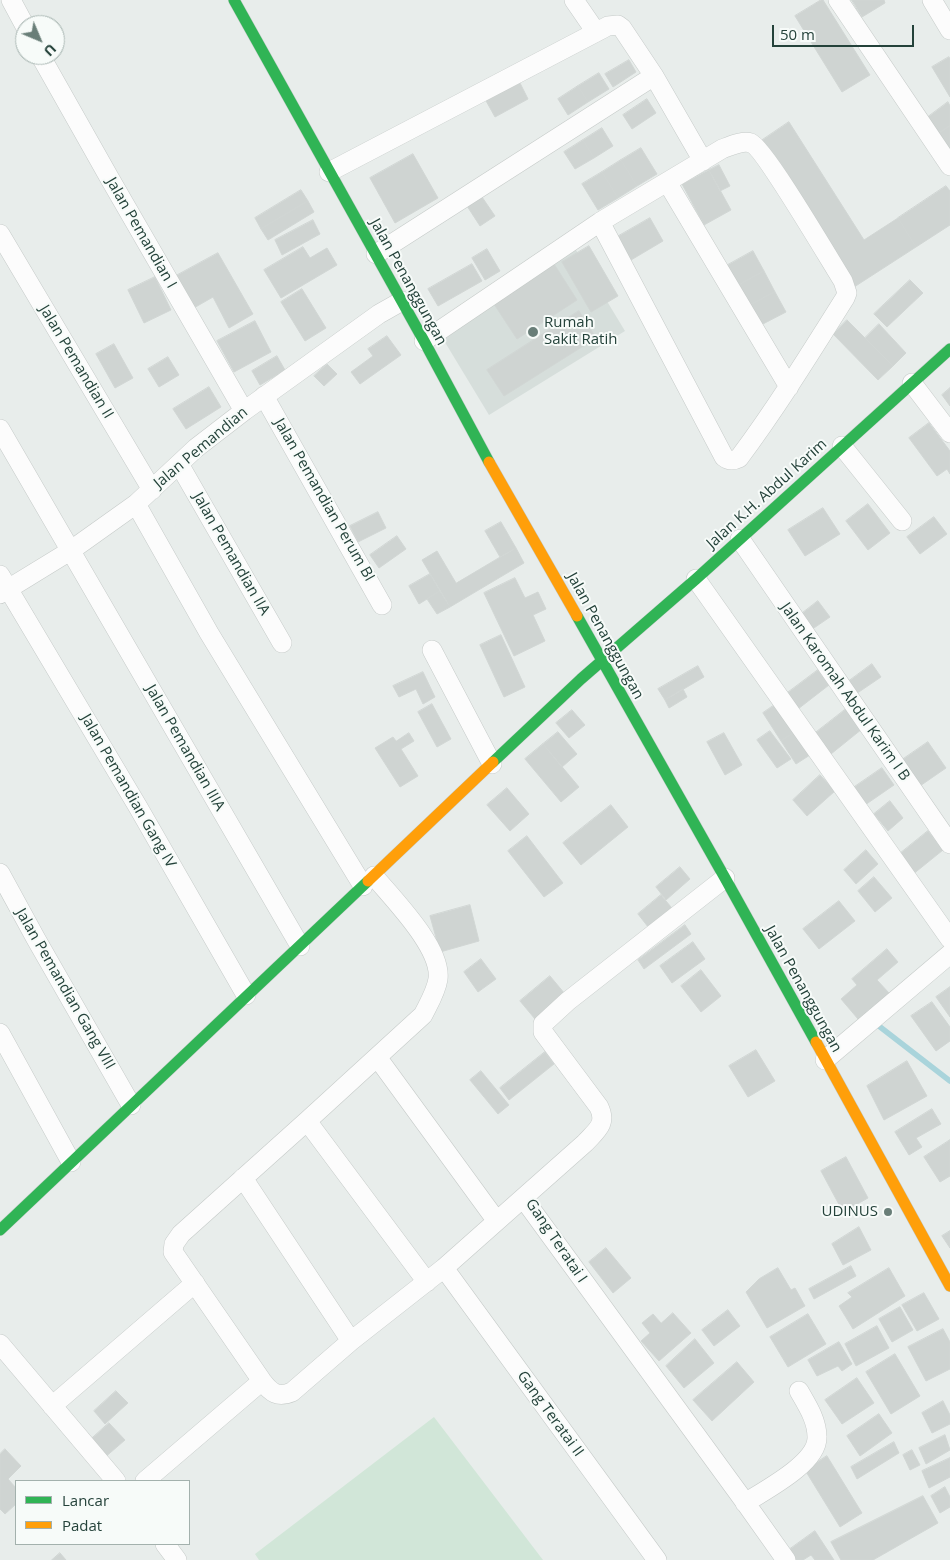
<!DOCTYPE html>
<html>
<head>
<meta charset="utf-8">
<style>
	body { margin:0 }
	#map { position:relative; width:950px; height:1560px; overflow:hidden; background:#e8edeb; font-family:"Open Sans",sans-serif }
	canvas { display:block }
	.legend { position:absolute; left:15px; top:1480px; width:175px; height:65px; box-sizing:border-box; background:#f7fbf9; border:1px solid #a3b1ad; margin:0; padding:6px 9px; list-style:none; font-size:15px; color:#24423a }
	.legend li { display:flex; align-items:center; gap:10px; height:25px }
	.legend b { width:25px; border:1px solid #a3b1ad }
	.north { position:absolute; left:15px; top:15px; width:50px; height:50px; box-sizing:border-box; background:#f7fbf9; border:1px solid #a3b1ad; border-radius:50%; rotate:135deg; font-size:14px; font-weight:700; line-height:20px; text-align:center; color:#24423a }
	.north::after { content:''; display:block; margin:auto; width:18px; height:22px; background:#697e78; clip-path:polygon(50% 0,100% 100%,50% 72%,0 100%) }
	.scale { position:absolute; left:772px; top:25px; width:142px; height:22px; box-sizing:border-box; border:2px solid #24423a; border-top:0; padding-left:6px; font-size:15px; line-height:18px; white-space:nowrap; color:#24423a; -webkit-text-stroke:4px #f7fbf9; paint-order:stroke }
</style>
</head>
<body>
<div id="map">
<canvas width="950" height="1560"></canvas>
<ul class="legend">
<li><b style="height:6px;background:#30b455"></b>Lancar</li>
<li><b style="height:6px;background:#ff9f0a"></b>Padat</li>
</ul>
<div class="north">U</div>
<div class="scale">50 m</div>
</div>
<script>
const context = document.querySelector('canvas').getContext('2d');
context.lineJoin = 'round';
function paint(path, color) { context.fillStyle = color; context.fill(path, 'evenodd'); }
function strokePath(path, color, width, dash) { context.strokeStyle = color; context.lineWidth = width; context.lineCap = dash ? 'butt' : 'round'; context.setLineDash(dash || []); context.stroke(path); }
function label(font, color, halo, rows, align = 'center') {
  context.font = font + ' "Open Sans",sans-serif'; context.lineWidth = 4; context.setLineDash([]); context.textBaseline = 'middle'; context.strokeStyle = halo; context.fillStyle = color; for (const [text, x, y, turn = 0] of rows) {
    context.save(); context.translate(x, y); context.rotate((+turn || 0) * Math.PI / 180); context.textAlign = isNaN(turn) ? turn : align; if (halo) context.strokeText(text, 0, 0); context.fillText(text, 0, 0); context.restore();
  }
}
paint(new Path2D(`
	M576,250L625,331L489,415L440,334Z`), '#d6dedb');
paint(new Path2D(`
	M434,1417L543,1560H259L255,1554Z`), '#d1e6d8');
strokePath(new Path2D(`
	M875,1023L950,1081`), '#a9d4db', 5.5);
const building = new Path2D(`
	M821,0H823L870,75L842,92L795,16Z
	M852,0H884L885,3L862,17Z
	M949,57L950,59V97L932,67Z
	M629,60L636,72L613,87L605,74Z
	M599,73L609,89L588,102L578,86Z
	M519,81L528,99L495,117L485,99Z
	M578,86L588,102L568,115L558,99Z
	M647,99L656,113L632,129L623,115Z
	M948,102L950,106V126L939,133L928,117Z
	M789,122L864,240L898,218L916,247L851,289L758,143Z
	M950,126V149L939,133Z
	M602,128L613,146L594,158L583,140Z
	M583,140L594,158L575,169L564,152Z
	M641,148L657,174L637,186L621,160Z
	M413,154L438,198L395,223L370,178Z
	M621,160L637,186L618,198L602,172Z
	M719,165L730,186L720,191L709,170Z
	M709,170L731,210L704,225L682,184Z
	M602,172L618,198L598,210L582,184Z
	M946,186L950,191V225L916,247L898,218Z
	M301,190L308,201L261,229L255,218Z
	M482,197L495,216L480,226L467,206Z
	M308,201L314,212L268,240L261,229Z
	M650,218L663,241L631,260L617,237Z
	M313,220L320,234L282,255L275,240Z
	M589,246L618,296L591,312L562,262Z
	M303,247L310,258L327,248L337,265L281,298L264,270Z
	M487,249L500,271L485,280L472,258Z
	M753,251L764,271L737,286L726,266Z
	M218,253L253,314L229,328L213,297L192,309L174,277Z
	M472,264L482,281L438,306L428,289Z
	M554,264L577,300L517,339L494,304Z
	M764,271L775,292L748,306L737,286Z
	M155,277L171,310L144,323L128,290Z
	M910,280L923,293L887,327L874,314Z
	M302,289L326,328L305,341L281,302Z
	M775,292L786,312L759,326L748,306Z
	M579,311L596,338L504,396L487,370Z
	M847,320L893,366L878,380L833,334Z
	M255,321L271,352L234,372L217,341Z
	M879,324L906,353L893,366L865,338Z
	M387,336L401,355L360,384L351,372L373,356L368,349Z
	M114,344L133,378L115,388L96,354Z
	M277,356L285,370L260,385L252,371Z
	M168,357L179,375L159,387L148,369Z
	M327,364L337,374L324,386L314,376Z
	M209,387L221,407L186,429L173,409Z
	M950,388V406L942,395Z
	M929,423L950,451V474L947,469L937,476L909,438Z
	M868,504L890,533L868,550L846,521Z
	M823,508L840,534L805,556L788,530Z
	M378,512L386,528L358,542L350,526Z
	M934,517L947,534L920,554L907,537Z
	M501,522L516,548L500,557L485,531Z
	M397,536L406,549L379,568L370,555Z
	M516,548L524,563L450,607L422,560L437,551L456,583Z
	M430,574L440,591L419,604L409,586Z
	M515,578L525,598L538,592L546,609L533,615L545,641L514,656L484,593Z
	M440,591L450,607L437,614L427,599Z
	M818,601L830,617L811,630L800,615Z
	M501,635L525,687L504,697L480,645Z
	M872,664L881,677L853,696L845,684Z
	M698,666L704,677L665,700L658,689Z
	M818,670L829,685L798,709L786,694Z
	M423,672L435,697L423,704L416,689L399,697L393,686Z
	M683,689L687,697L669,708L665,700Z
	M432,704L451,739L437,747L418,712Z
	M776,704L795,732L781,741L763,713Z
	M846,709L862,729L831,754L814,734Z
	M572,710L585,725L569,738L556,723Z
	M770,731L791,759L777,768L757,740Z
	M558,732L577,754L562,767L543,744Z
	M795,732L810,755L796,764L781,741Z
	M409,733L414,741L401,749L418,776L400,787L375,748L393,737L396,741Z
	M724,733L742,765L725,775L707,742Z
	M928,742L946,768L917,788L899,762Z
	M543,744L579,787L561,802L525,759Z
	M882,768L894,785L865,805L853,788Z
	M820,775L835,791L807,816L793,800Z
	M507,788L529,814L510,831L487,805Z
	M890,801L903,818L888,831L874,814Z
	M611,805L628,827L581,865L563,843Z
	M928,831L943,850L912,875L897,856Z
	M527,836L563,883L544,897L508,851Z
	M866,850L878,864L856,884L844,870Z
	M680,867L690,879L666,900L656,887Z
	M874,877L892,898L875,912L858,891Z
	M661,895L676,913L652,932L638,914Z
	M839,901L855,921L819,949L803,929Z
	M470,905L479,941L440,952L430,916Z
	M685,925L691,934L644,969L638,960Z
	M693,942L705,959L672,983L660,966Z
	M887,949L898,962L877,980L889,993L858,1019L841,999L857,985L852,979Z
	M481,959L496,979L478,992L464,972Z
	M701,970L721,996L701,1012L681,986Z
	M550,976L565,994L535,1019L520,1001Z
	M950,987V1017L936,997Z
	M932,1002L950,1027V1041L936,1051L911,1016Z
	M756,1050L775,1081L748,1097L729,1066Z
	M545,1052L554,1064L509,1100L500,1088Z
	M907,1061L927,1096L884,1120L867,1086Z
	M481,1071L509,1105L498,1114L470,1080Z
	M932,1109L941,1124L916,1138L922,1147L909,1155L895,1132Z
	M950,1140V1176L940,1182L924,1157Z
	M846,1157L868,1198L843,1212L821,1171Z
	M859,1227L871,1250L843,1265L832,1244Z
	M950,1231V1248L942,1236Z
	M606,1248L631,1278L613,1293L589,1262Z
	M851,1266L856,1276L814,1299L809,1289Z
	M778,1268L791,1290L795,1288L805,1306L767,1328L746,1292L759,1279Z
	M889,1268L905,1296L853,1329L839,1306L852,1297L848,1293Z
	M924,1293L939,1319L917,1331L902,1305Z
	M900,1307L913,1330L892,1342L879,1319Z
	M728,1310L740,1326L714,1346L702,1330Z
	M673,1313L691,1333L659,1361L641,1341L650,1333L642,1323L653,1314L661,1323Z
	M808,1314L826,1344L788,1367L770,1337Z
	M877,1326L889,1348L856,1366L845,1344Z
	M943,1329L950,1342V1369L926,1381L908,1347Z
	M695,1339L714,1363L684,1388L666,1366Z
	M839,1342L852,1364L842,1371L838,1366L817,1376L808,1360Z
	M895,1354L920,1396L891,1414L866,1372Z
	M737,1362L754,1382L712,1421L693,1400Z
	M857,1378L874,1403L842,1424L825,1400Z
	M116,1391L128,1403L105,1424L94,1411Z
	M943,1401L950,1415V1424L932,1433L922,1413Z
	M879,1414L892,1433L860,1456L847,1436Z
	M109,1423L125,1440L103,1459L88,1442Z
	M945,1435L950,1450L926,1464L919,1448Z
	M894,1442L899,1453L857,1479L851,1467Z
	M5,1449L21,1466L8,1479L16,1488V1504L5,1514L0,1509V1454Z
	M912,1450L920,1465L910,1470L903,1455Z
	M827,1456L862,1513L840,1527L805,1470Z
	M950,1458V1477L929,1488L922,1471Z
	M945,1487L950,1497V1507L940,1513L931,1496Z
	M923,1496L938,1523L873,1560H841L831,1542Z
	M815,1531L834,1560H815L811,1555L803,1560H792L786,1552Z
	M60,1553L66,1560H52Z`);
paint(building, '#cfd4d2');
strokePath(building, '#d1d6d4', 1);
const street = new Path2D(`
	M11,0L25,26
	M574,0L596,32
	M838,0L950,166
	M932,0L950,30
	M40,55L110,179L244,411
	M329,172L608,26L618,25L622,28L654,76
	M667,182L789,387
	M0,234L152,490
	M376,254L654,76L703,161
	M424,341L600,222L722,149C730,146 743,140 751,143C764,148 831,262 843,281L847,293L845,298C811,352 777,407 739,458C733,461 729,461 724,457L600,222
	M912,383L950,433
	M264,396L382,605
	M0,429L300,946
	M842,446L902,521
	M179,464L282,643
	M136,504L209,633L363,886
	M740,539L950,844
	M0,575L138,807L246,995
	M696,579L950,939
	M0,594L70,551L136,504L196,448L244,411L379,314L402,301
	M432,650L492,764
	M0,873L36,939L131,1105
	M374,876C393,899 442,948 438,979C436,992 429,1003 423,1015L307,1121L181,1234L174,1244L173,1252L262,1381C271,1393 278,1398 292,1392L351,1341L444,1268L585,1143C597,1130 607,1124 599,1107L543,1032V1024L568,1001L725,878
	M0,1033L71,1162
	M377,1057L496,1220
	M825,1060L950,954
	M307,1121L427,1282
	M243,1178L351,1341
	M523,1198L742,1498L786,1560
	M444,1268L657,1560
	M0,1344L116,1481
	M52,1406L195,1283
	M145,1481L262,1381
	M745,1503C765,1490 818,1463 817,1437C817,1420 807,1405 799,1391
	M165,1544L177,1560`);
const fast = new Path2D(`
	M234,0L424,341L489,462
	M577,616L725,878L816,1042
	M493,762L581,679L696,579L950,349
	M0,1230L368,881`);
const slow = new Path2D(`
	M489,462L577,616
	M368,881L493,762
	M816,1042L950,1286`);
strokePath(street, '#c5cac8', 20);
strokePath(fast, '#c3cbc8', 12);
strokePath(slow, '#c3cbc8', 12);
strokePath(street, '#fcfcfc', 19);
strokePath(fast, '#30b455', 11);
strokePath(slow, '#ff9f0a', 11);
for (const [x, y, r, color] of [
	[533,332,6,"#697e78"],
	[888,1212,5,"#697e78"]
]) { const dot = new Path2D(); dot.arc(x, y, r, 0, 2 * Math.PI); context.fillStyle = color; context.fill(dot); strokePath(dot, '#f7fbf9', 2); }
label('15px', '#24423a', '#f7fbf9', [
	["Jalan Pemandian I",141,233,60],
	["Jalan Penanggungan",408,282,61],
	["Jalan Pemandian II",76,362,59],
	["Jalan Pemandian",201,448,-40],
	["Jalan K.H. Abdul Karim",767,494,-42],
	["Jalan Pemandian Perum BI",324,500,60],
	["Jalan Pemandian IIA",231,554,60],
	["Jalan Penanggungan",605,636,61],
	["Jalan Karomah Abdul Karim I B",845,692,55],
	["Jalan Pemandian IIIA",185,748,60],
	["Jalan Pemandian Gang IV",128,791,60],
	["Jalan Pemandian Gang VIII",65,989,60],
	["Jalan Penanggungan",803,989,61],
	["Gang Teratai I",556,1241,56],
	["Gang Teratai II",550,1414,54]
]);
label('15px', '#24423a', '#f7fbf9', [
	["Rumah",544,323],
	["Sakit Ratih",544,340],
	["UDINUS",878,1212,"right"]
], 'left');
</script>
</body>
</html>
